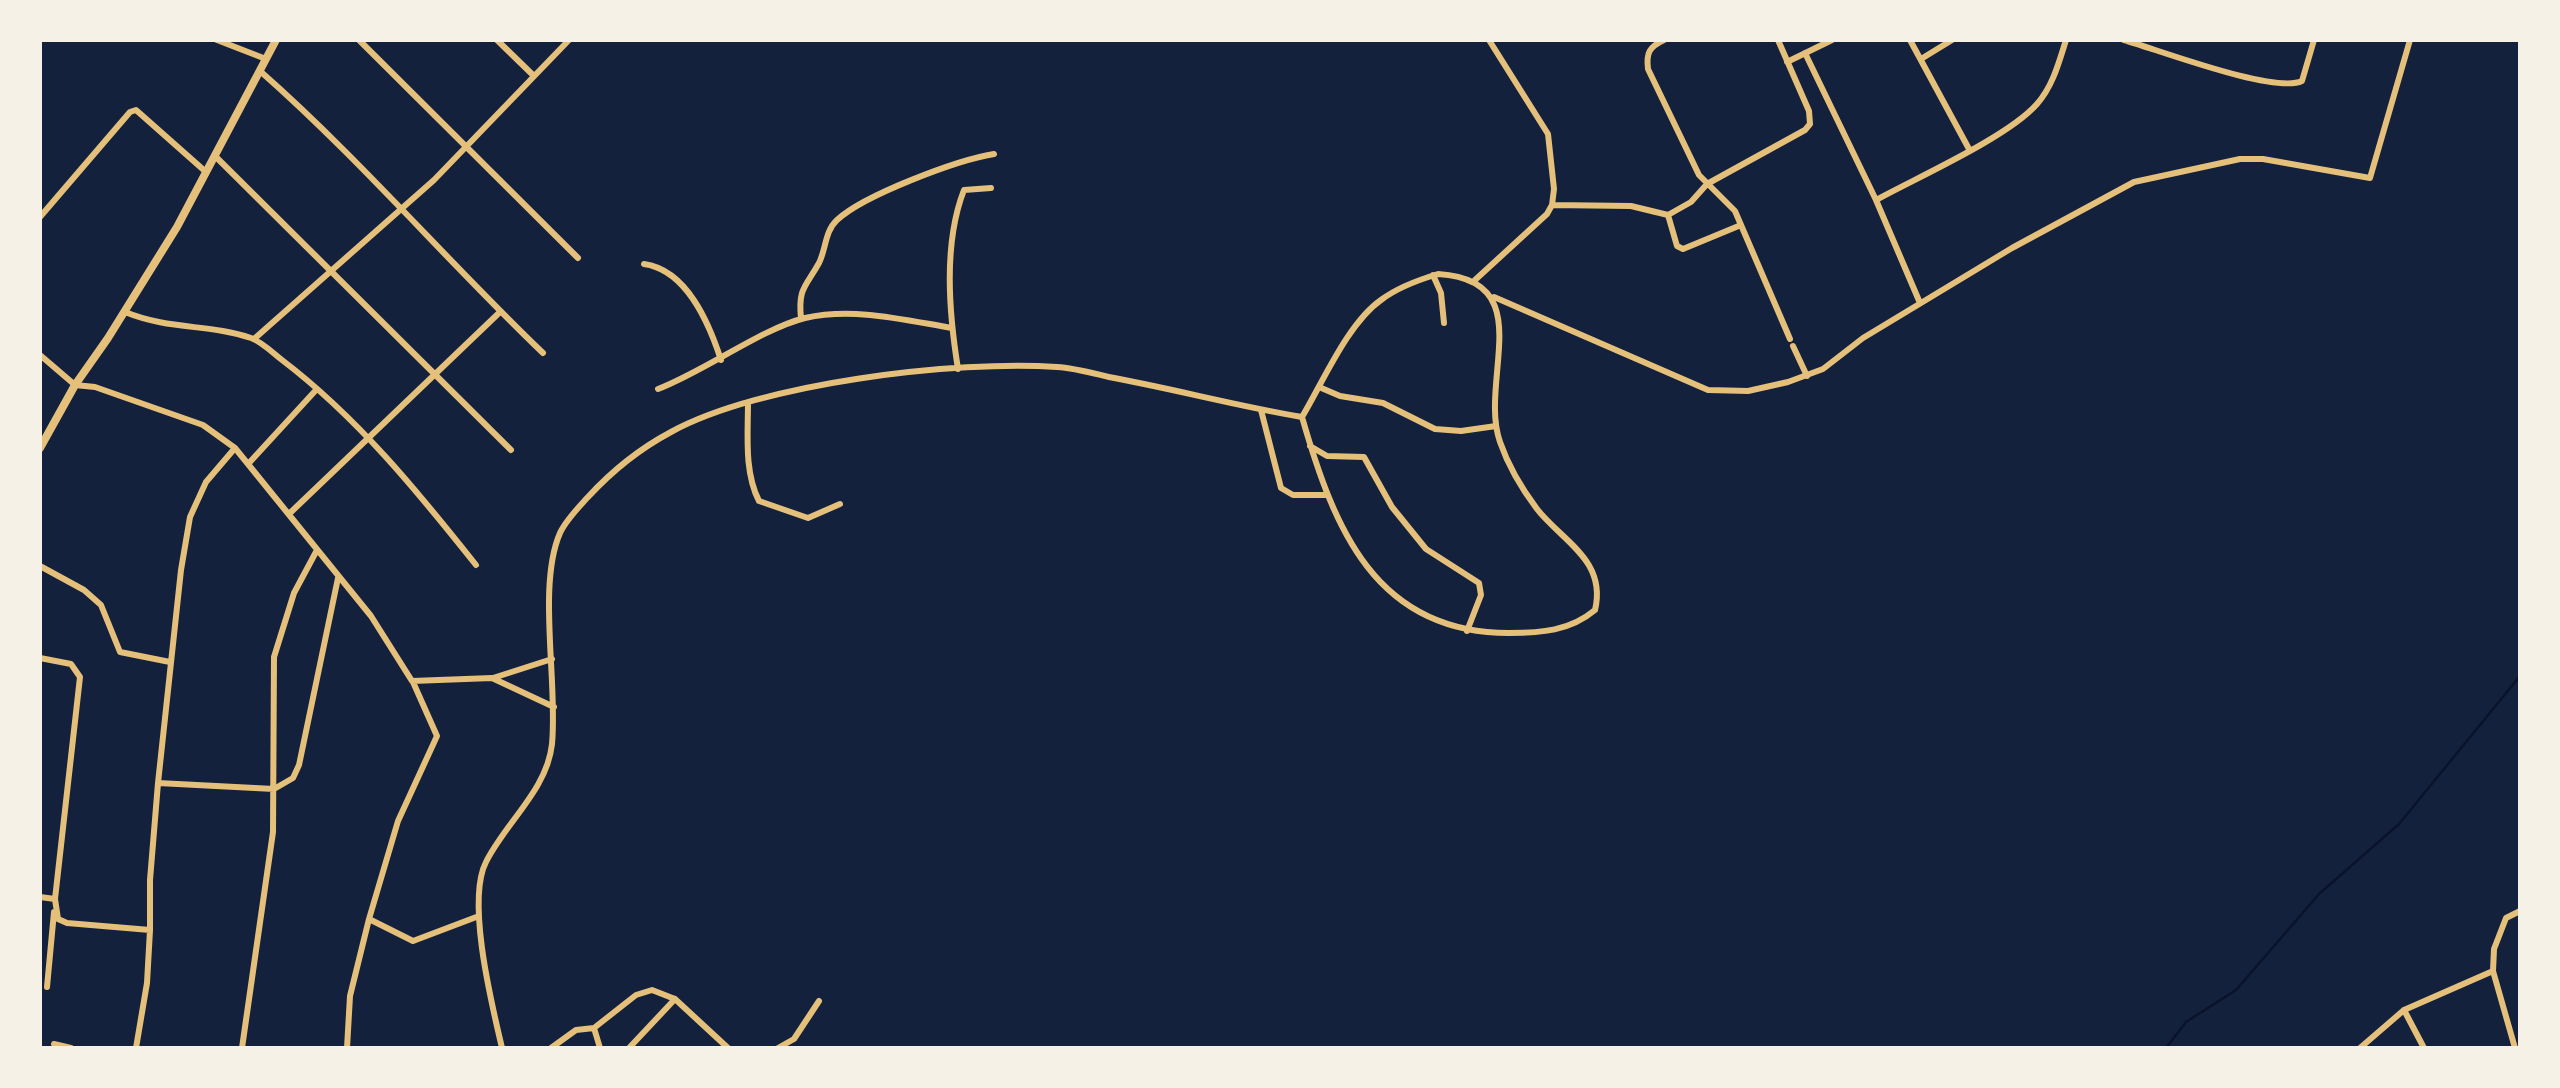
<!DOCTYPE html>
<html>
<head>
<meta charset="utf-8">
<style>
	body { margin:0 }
	#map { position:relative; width:2560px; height:1088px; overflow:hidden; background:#14213d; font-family:Quicksand,sans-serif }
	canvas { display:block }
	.frame { position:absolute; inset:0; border:42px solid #f6f1e7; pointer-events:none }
</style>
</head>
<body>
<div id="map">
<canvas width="2560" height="1088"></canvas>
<div class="frame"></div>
</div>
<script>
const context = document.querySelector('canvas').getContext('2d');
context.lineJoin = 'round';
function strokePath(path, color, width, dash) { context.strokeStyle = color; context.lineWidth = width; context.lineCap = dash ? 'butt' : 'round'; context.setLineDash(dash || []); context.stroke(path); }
strokePath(new Path2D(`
	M2166,1048L2186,1022L2236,990L2319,894L2399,824L2520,676`), '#0b132b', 2.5);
strokePath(new Path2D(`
	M217,40L266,59
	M359,40L578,258
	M497,40L534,76
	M1664,40C1649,47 1646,53 1648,69L1699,175L1735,211L1790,339
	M1910,40L1969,149
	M2124,40C2159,50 2274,94 2302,81L2314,40
	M1805,53L1876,200L1920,303
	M1921,59L1952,40
	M1787,62L1832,40
	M260,71C360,159 447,261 543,353
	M215,156L511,450
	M1876,200C1918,177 2008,137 2037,104C2053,86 2059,62 2066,40
	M1552,205L1631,206L1668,215L1691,202L1707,184L1805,130L1810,124L1809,111L1778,40
	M1668,215L1677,246L1683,249L1741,225
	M40,217L130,112L136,110L206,172
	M644,264C687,270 709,323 721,360
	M1438,274C1541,280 1478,380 1500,442C1508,465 1522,489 1537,509C1562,541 1607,560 1595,610C1570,631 1541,633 1509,633C1375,633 1334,528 1302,417C1323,382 1348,323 1381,300C1398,287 1418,280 1438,274Z
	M1433,275L1441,293L1444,323
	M1475,280L1547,214L1552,205L1554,189L1548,134L1489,40
	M1494,297L1708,390L1748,391L1788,382L1823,369L1863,338L2012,248L2134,182L2240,159H2263L2370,178L2410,40
	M125,312C169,330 210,324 251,338C262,342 273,353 282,360C357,417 418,492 476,565
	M801,319C798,288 805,288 819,263C826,249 825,231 837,220C864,195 957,160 994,154
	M254,339L434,180L569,40
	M1793,346L1807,376
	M40,355L75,385L95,387L203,425L235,448L371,616L412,681L492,678L554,707
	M958,369C949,313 943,244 964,190L991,188
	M1319,387L1340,396L1383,403L1435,429L1461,431L1496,426
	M658,389C705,371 761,329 805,318C854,307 904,320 952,328
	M748,402C748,434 744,472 759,501L808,518L840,504
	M1261,410L1281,488L1293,495H1326
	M1310,446L1327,456L1364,457L1392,507L1426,549L1479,583L1481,595L1467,631
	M249,463L316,390
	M290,513L500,312
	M40,566L84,590L101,605L120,652L170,662
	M40,658L71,664L80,677L55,899
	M493,678L552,659
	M158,783L274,789L293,778L299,765L338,578
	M40,897L55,899L58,919L67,923L150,930L147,983L136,1048
	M369,919L398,821L437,736L413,682
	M150,930V880L158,783L181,570L190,517L206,482L235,448
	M2493,971L2515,1048
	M47,987L54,912
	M594,1028L600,1048
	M54,1044L71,1048
	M242,1048L273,832L274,657L294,593L317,550
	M347,1048L350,996L369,919L413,941L479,916
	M502,1048C492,1005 466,901 486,862C506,822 547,790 552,744C558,682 537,586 560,533C566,520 578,508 588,497C611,472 641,448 671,432C760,383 956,360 1057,367C1074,368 1092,373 1109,377C1174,389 1237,406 1302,417
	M551,1048L576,1030L594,1028L636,995L652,990L675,999L728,1048
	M629,1048L675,999
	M778,1048L794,1039L819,1001
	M2360,1048L2404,1010
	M2424,1048L2404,1010L2493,971L2494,949L2506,918L2520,911`), '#e5c07b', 6);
strokePath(new Path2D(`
	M40,448L75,385L108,338L177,227L276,40`), '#e5c07b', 8);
</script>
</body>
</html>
